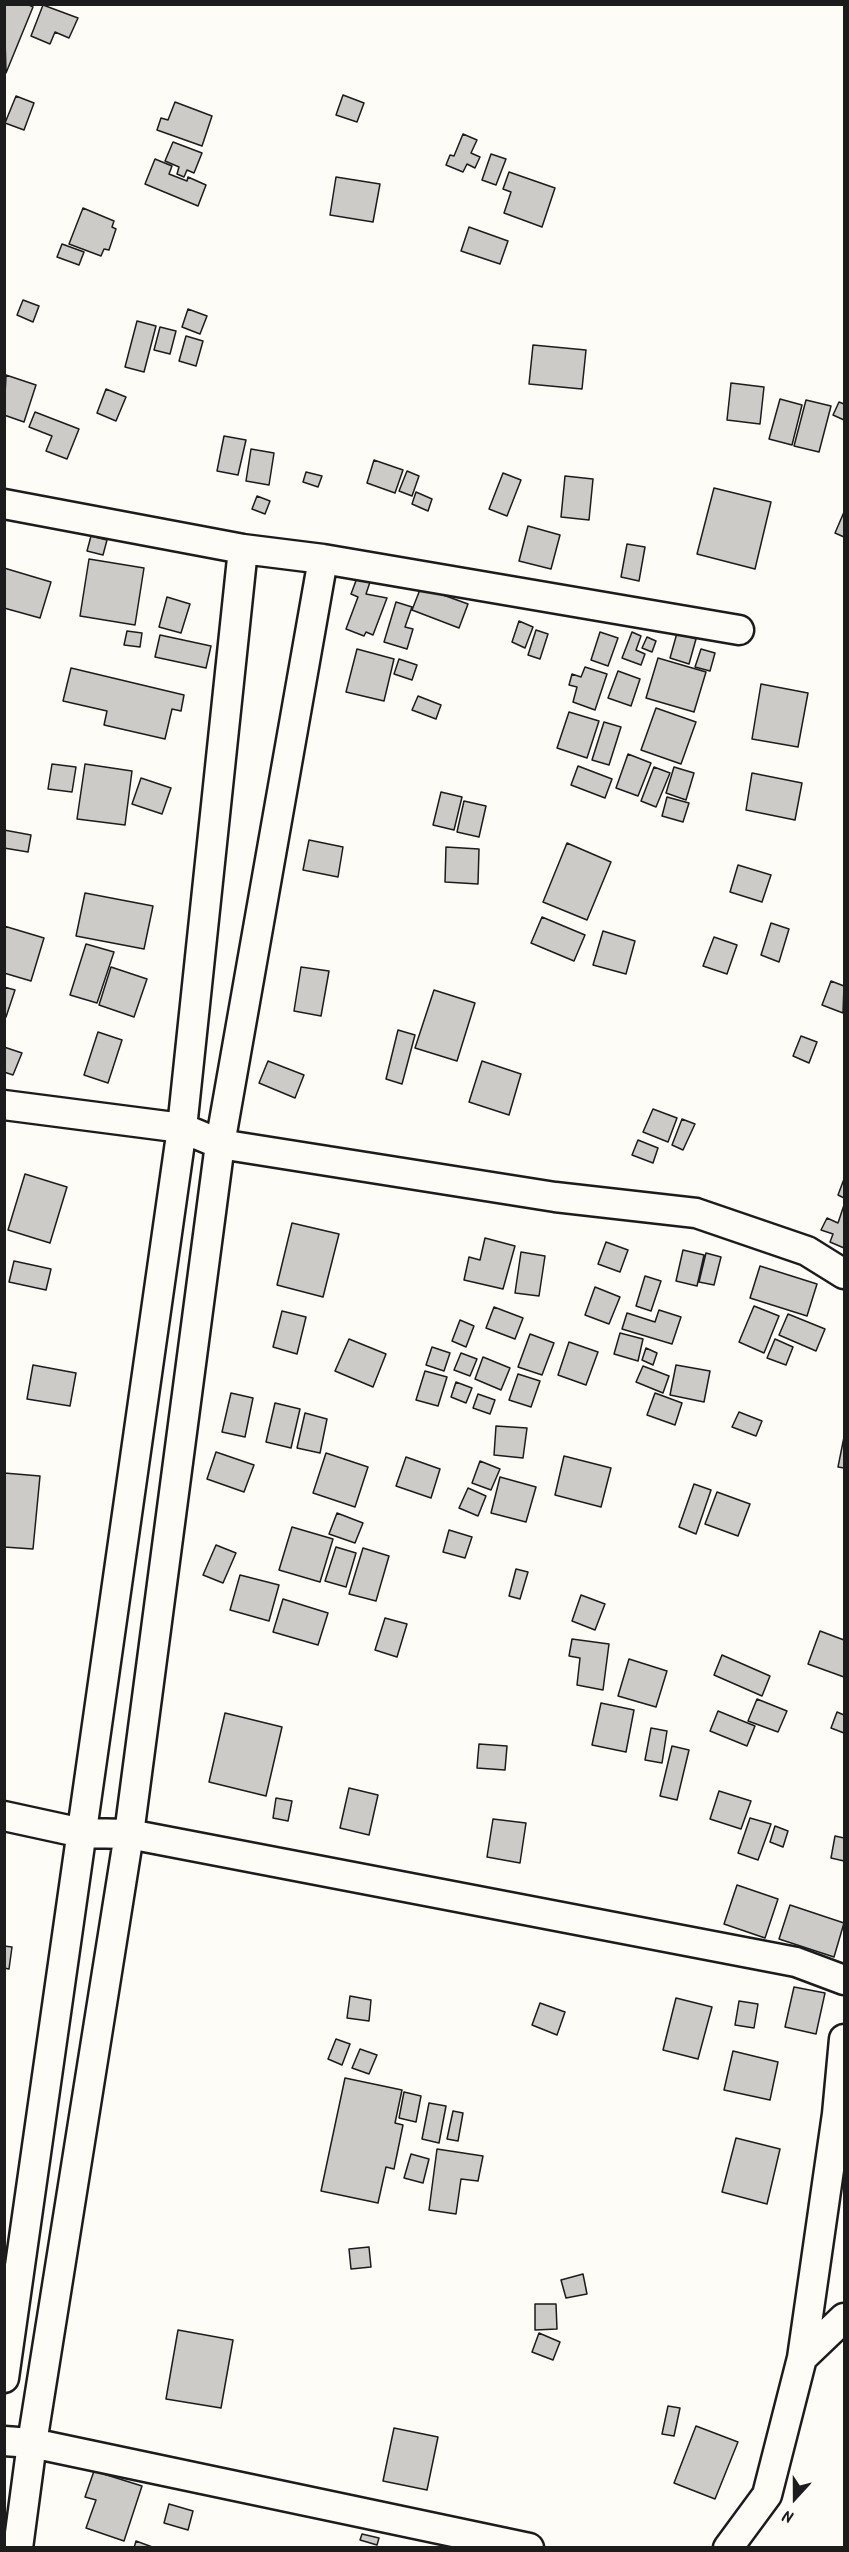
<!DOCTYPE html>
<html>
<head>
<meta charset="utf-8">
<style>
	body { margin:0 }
	#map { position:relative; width:849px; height:2552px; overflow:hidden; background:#fdfcf7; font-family:Kalam,sans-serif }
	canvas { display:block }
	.frame { position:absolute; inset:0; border:6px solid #1c1c1c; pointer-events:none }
	.north { position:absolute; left:765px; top:2468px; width:60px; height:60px; -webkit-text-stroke:4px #fdfcf7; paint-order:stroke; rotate:201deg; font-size:16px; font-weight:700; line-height:24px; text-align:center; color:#1c1c1c }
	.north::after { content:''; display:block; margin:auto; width:21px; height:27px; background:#1c1c1c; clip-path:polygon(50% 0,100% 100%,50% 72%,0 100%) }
</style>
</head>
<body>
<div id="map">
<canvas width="849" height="2552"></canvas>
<div class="frame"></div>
<div class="north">N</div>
</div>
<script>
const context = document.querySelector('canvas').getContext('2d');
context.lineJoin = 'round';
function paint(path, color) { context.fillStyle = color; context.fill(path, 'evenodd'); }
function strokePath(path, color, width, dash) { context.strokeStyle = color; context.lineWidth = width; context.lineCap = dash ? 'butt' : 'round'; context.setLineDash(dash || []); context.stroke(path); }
const building = new Path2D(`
	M4,4H27L33,7L6,73Z
	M43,5L78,18L69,38L55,32L50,44L31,36Z
	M343,95L364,103L357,122L336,115Z
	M16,96L34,103L24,130L5,123Z
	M175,102L212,116L202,146L157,130L161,118L168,120Z
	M463,134L477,140L471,153L480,157L475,168L467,164L463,172L446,165L450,155L454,156Z
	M173,142L202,153L194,173L187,170L184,177L177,174L179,167L165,161Z
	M491,154L506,159L496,185L482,180Z
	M155,159L172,166L169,174L187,181L188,177L206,185L198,206L145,184Z
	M509,172L555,188L542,227L504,213L511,192L503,189Z
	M336,177L380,184L373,222L330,215Z
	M83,208L114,221L112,227L116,229L109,250L104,249L101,256L69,244Z
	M469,227L508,241L500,264L461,251Z
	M62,244L84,252L79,265L57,257Z
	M23,300L39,306L33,322L17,315Z
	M188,309L207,316L200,334L182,327Z
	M137,321L156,326L144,372L125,367Z
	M160,327L176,331L170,354L154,350Z
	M186,336L203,341L196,366L179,361Z
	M533,345L586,350L582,389L529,384Z
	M6,375L36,385L24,422L4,415Z
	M731,383L764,387L760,424L727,420Z
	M106,389L126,397L116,421L97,413Z
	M780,399L802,405L792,445L769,439Z
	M806,400L831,406L819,452L794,446Z
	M839,402L844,404V420L833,415Z
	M35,412L79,429L67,459L46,451L52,436L29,427Z
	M224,436L246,440L238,475L217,471Z
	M251,449L274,453L269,485L246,481Z
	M374,460L403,470L395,493L367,483Z
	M407,471L419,476L412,496L399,491Z
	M306,472L322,476L318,487L303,482Z
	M503,473L521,480L507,516L489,509Z
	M565,476L593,479L589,520L561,517Z
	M714,488L771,502L755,569L697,554Z
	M416,492L432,499L428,511L412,504Z
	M257,496L270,501L265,514L252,509Z
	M844,512V537L835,533Z
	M528,526L560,535L551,569L519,561Z
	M91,536L107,540L103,555L87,551Z
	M627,544L645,547L639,581L621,577Z
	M89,559L144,568L135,625L80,616Z
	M4,568L51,582L40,618L4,608Z
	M357,578L370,582L366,594L387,598L373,635L366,632L364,636L346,629L358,597L351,594Z
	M421,587L468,604L459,628L412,610Z
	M167,597L190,604L181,633L159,627Z
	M396,602L412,607L405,627L413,629L407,649L384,642Z
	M519,621L533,627L525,648L512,642Z
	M536,630L548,634L540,659L528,655Z
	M127,631L142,633L140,647L124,645Z
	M600,632L618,638L608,666L591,660Z
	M632,632L641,636L636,650L645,654L641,665L622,658Z
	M677,633L696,639L689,664L670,658Z
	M160,635L211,646L206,668L155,657Z
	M647,637L656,641L652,652L642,648Z
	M357,649L394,659L384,701L346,692Z
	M701,649L715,653L710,671L695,667Z
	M658,658L706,672L694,712L646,698Z
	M399,659L417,665L412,680L394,674Z
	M585,667L607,674L595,710L573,702L577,687L569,685L572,674L581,677Z
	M71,668L184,695L181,711L172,709L165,739L104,725L107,711L63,701Z
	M618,671L640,679L631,706L608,698Z
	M761,684L808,693L798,747L752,739Z
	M418,696L441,705L436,719L412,710Z
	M656,708L696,722L681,764L641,750Z
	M569,712L599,721L587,758L557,748Z
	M604,722L621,727L609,765L592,760Z
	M628,754L651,763L638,796L616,788Z
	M52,764L76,767L72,792L48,789Z
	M85,764L132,771L125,825L77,819Z
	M578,766L612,779L605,798L571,785Z
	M654,767L670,773L656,807L641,801Z
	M674,767L694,773L686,800L666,793Z
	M752,773L802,783L795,820L746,810Z
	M141,778L171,788L162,814L132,804Z
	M441,792L462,797L454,830L433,825Z
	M667,797L689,803L683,822L662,816Z
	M464,801L486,806L479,837L457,832Z
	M4,830L31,835L28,852L4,848Z
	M309,840L343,847L338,877L303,870Z
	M567,843L611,862L587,920L543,902Z
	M446,847L479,849L478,884L445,882Z
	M738,865L771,875L762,902L730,892Z
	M85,893L153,906L144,949L76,936Z
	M542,917L585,935L574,961L531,943Z
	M771,923L789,929L779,962L761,955Z
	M4,926L44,938L31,981L4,973Z
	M603,931L635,941L626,974L593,965Z
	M714,937L737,945L727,974L703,966Z
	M86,944L114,952L97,1003L70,995Z
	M111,967L147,979L134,1017L99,1005Z
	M301,967L329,971L321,1016L294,1011Z
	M831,981L844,986L843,1013L822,1005Z
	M4,987L15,990L6,1017H4Z
	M434,990L475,1003L457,1061L415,1048Z
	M398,1030L415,1035L402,1084L386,1079Z
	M98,1032L122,1040L108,1083L84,1075Z
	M801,1036L817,1042L809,1063L793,1056Z
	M4,1047L22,1053L13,1075L4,1072Z
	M268,1061L304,1075L295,1098L259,1083Z
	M482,1061L521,1074L509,1115L469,1102Z
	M653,1109L677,1118L668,1142L643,1132Z
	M682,1119L695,1124L683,1150L672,1145Z
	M638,1140L658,1148L653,1163L632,1155Z
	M25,1174L67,1187L50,1243L8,1230Z
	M844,1179V1198L838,1195Z
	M844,1205V1248L830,1242L833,1234L821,1230L827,1218L838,1223Z
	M292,1223L339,1234L323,1297L277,1285Z
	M485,1238L515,1246L503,1289L464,1280L469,1257L480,1260Z
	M606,1242L628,1250L620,1272L598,1264Z
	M683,1250L704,1255L697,1286L676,1281Z
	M521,1252L545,1256L539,1296L515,1293Z
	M706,1253L721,1257L714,1285L699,1282Z
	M14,1261L51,1269L46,1290L9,1282Z
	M760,1266L817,1284L807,1316L750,1298Z
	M645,1276L661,1281L651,1311L636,1306Z
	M595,1287L620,1297L609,1324L585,1315Z
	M754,1306L779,1316L764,1353L739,1342Z
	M494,1307L523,1318L515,1339L486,1328Z
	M659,1310L681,1317L672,1344L622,1329L627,1313L655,1322Z
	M282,1311L306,1317L297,1354L273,1347Z
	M788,1314L825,1329L816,1351L779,1335Z
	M460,1320L474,1326L466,1347L452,1341Z
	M620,1333L643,1339L638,1361L614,1354Z
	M530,1334L554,1343L542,1375L518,1367Z
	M349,1339L386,1354L373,1387L335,1371Z
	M775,1339L793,1347L786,1365L767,1358Z
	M569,1342L598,1352L586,1385L558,1375Z
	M432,1347L450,1353L444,1371L426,1365Z
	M646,1348L657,1353L653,1365L642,1360Z
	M461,1353L477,1359L470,1376L454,1370Z
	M483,1357L510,1368L501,1390L475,1379Z
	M33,1365L76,1373L70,1406L27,1399Z
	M676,1365L710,1371L704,1402L670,1395Z
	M643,1366L669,1376L663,1393L636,1382Z
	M425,1371L447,1377L438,1406L416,1400Z
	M518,1374L540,1381L531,1407L509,1400Z
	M456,1382L472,1388L466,1403L451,1397Z
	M231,1393L253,1398L245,1437L222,1432Z
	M655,1393L682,1403L675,1425L647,1415Z
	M478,1394L495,1400L490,1414L473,1408Z
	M275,1403L300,1409L291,1448L266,1442Z
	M739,1412L762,1421L756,1436L732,1427Z
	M305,1413L327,1419L320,1453L297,1448Z
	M496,1426L527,1428L523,1458L494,1455Z
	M844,1437V1468L838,1467Z
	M216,1452L254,1465L244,1492L207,1479Z
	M326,1453L368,1467L355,1507L313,1493Z
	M564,1456L611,1468L601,1507L555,1495Z
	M406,1457L440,1469L431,1498L396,1486Z
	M480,1461L500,1469L491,1490L472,1483Z
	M4,1473L40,1476L33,1549L4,1547Z
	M500,1477L536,1487L526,1522L491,1513Z
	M694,1484L711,1490L696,1534L679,1527Z
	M468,1488L486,1496L478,1516L459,1508Z
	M717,1492L750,1504L738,1536L705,1524Z
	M337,1513L363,1523L355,1543L329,1534Z
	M292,1527L333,1539L320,1582L279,1570Z
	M449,1530L472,1537L465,1558L443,1552Z
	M216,1545L236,1553L223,1583L203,1575Z
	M336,1547L356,1553L346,1587L325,1581Z
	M363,1548L389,1556L376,1601L349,1594Z
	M516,1569L528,1572L520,1599L509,1596Z
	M240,1575L279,1585L269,1621L230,1610Z
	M581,1595L605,1604L595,1630L572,1621Z
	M283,1599L328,1613L318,1645L273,1632Z
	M385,1618L407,1624L397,1657L375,1650Z
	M820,1631L844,1640V1677L808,1664Z
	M572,1639L609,1644L603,1690L577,1685L580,1658L569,1656Z
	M722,1655L770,1676L762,1696L714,1675Z
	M629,1659L667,1671L656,1707L618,1696Z
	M757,1699L787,1711L778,1732L748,1721Z
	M601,1703L634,1710L626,1752L592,1745Z
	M718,1711L755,1726L747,1746L710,1731Z
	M837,1712L844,1715V1733L831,1728Z
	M225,1713L282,1727L266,1796L209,1782Z
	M651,1728L667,1731L662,1763L645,1760Z
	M479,1744L507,1746L505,1770L477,1768Z
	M672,1746L689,1750L677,1800L660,1796Z
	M349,1788L378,1795L369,1835L340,1828Z
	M719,1791L751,1801L741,1829L710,1819Z
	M276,1798L292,1801L288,1821L273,1818Z
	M750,1818L771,1824L758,1860L738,1853Z
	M493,1819L526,1823L520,1863L487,1857Z
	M775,1826L788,1831L783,1847L770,1842Z
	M835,1836L844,1838V1861L831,1858Z
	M737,1885L778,1899L765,1938L724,1924Z
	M790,1905L844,1923L834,1957L779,1939Z
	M4,1946L12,1947L9,1969L4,1968Z
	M794,1987L825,1993L816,2034L785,2027Z
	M350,1996L371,2000L369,2021L347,2018Z
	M676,1998L712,2007L698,2059L663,2050Z
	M739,2001L758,2004L754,2028L735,2025Z
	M540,2003L565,2012L557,2035L532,2025Z
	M336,2039L350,2044L342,2065L328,2059Z
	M360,2049L377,2055L369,2074L352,2068Z
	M733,2051L778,2062L770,2100L724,2090Z
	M345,2078L402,2090L395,2123L403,2125L394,2169L386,2167L378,2203L321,2191Z
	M404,2092L421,2096L416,2122L399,2118Z
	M429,2103L446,2106L439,2143L422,2139Z
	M453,2111L463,2113L458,2141L447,2139Z
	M736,2138L780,2149L767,2204L722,2192Z
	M437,2149L483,2156L478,2181L461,2179L456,2214L429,2210Z
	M411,2154L429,2159L423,2183L404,2178Z
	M369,2247L371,2267L351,2269L349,2249Z
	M583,2274L587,2294L566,2298L561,2280Z
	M535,2304H556L557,2329L535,2330Z
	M178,2330L233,2340L221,2408L166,2399Z
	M539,2333L560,2342L553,2360L532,2352Z
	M668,2406L680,2408L674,2436L662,2434Z
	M696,2426L738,2442L715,2499L674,2483Z
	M394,2428L438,2437L427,2490L383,2481Z
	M94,2471L142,2486L124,2541L86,2528L96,2500L85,2497Z
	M169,2504L193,2511L188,2530L164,2523Z
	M362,2534L379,2538L377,2545L360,2540Z
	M136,2541L155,2548H134Z`);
paint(building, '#cccbc8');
strokePath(building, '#1c1c1c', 1.5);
const minor = new Path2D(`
	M4,504L243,549L323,559L739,630
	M4,1105L182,1128L220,1144L555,1197L696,1213L807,1251L844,1274
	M4,1816L82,1833L129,1834L796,1962L844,1980
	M802,2358L844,2318
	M4,2378L182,1128L243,549
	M4,2441L32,2443L529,2548
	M18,2548L32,2443L129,1834L220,1144L323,559
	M728,2548L767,2495L802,2358L837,2114L844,2039`);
strokePath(minor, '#1c1c1c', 33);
strokePath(minor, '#fdfcf7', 28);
</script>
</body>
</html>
